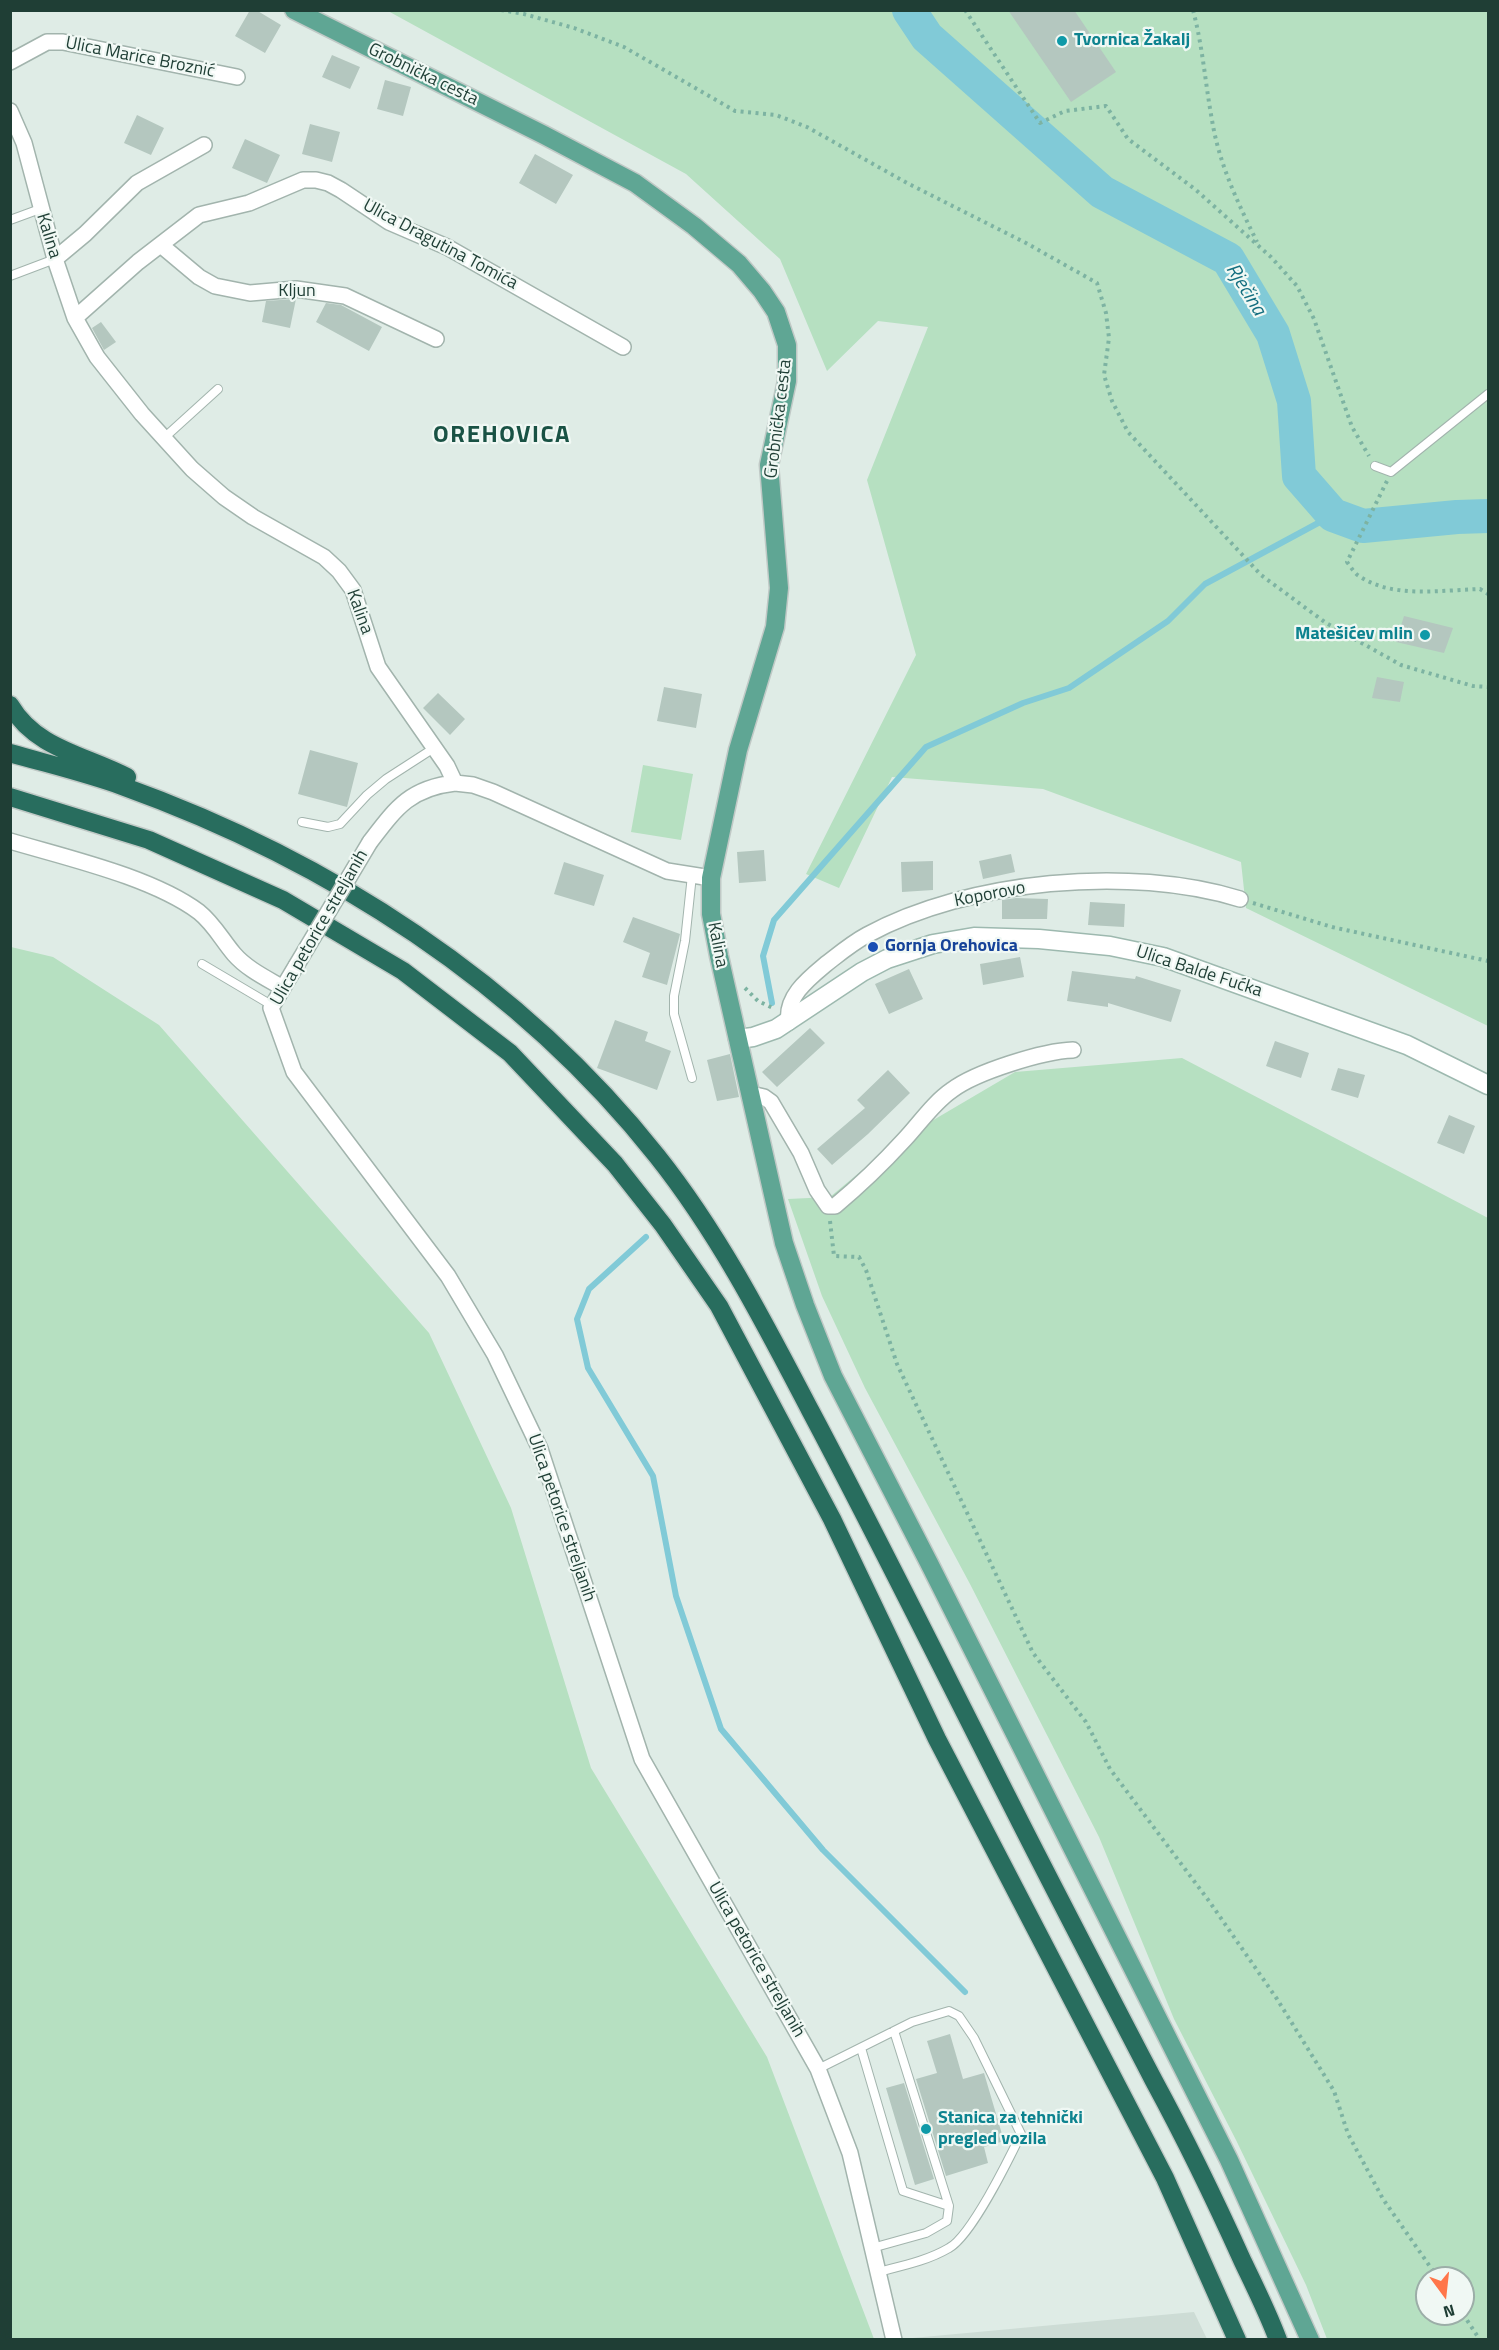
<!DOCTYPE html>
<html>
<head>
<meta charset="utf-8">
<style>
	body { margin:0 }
	#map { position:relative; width:1499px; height:2350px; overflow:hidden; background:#dfece6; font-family:"Titillium Web",sans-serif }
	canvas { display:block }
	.frame { position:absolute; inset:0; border:12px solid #1f3e35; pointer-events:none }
	.north { position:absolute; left:1415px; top:2266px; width:60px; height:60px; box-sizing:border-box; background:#f0f8f4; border:2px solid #9caea8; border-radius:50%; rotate:165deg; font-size:16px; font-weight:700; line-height:24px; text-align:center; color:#1f3e35 }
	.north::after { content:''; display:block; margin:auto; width:21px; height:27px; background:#ff764a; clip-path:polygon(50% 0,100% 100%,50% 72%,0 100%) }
</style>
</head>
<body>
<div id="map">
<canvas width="1499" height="2350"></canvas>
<div class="frame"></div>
<div class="north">N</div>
</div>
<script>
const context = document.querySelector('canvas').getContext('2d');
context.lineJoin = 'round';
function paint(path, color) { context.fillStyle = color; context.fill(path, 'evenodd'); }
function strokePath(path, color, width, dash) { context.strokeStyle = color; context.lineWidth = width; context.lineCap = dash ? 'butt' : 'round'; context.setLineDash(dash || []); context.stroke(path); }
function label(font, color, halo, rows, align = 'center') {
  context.font = font + ' "Titillium Web",sans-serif'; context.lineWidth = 4.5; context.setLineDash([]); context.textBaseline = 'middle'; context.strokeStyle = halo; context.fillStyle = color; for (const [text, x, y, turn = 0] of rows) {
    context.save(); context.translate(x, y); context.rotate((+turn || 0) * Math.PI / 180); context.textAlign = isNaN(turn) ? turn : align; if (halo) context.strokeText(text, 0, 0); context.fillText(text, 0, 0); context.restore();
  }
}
paint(new Path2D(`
	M1194,2312L1207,2339L891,2340Z`), '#cddcd5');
paint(new Path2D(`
	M388,11H1488V1026L1246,908L1241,862L1043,789L892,777L839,888L806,874L916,655L867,480L928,327L878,321L827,371L780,259L686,174Z
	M643,765L693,774L681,840L631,832Z
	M11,947L53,957L159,1025L429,1333L511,1508L591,1768L767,2057L874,2339H11Z
	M1182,1058L1488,1218V2339H1327L1306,2285L1236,2140L1174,2019L1099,1837L970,1584L865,1388L822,1296L788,1199L830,1197L896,1142L1015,1072ZM1427,2278H1463V2314H1427Z`), '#b6e0c1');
strokePath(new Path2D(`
	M772,1003L763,956L774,920L926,747L1023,703L1069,688L1168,621L1205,584L1333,515
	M646,1237L589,1289L577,1319L588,1368L653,1476L676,1596L721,1729L823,1850L965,1992`), '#81cad7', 6);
strokePath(new Path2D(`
	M909,10L927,37L1102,192L1228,259L1273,334L1294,401L1299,476L1333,515L1363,526L1457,517L1488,516`), '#81cad7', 34);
paint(new Path2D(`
	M250,10H256L281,25L265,53L235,36Z
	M1008,10H1074L1116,72L1071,102Z
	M332,55L360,67L350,89L322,77Z
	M385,80L411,87L403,116L377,109Z
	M137,115L164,128L151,155L124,143Z
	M310,124L340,132L332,162L302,154Z
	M245,139L280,155L267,183L232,168Z
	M535,154L573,175L556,204L519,183Z
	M294,299H296L290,328L262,322L266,301Z
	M326,303L341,305L382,327L369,351L316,322Z
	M101,322L116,342L104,350L92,328Z
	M1404,616L1453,628L1444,653L1396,642Z
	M1377,677L1404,682L1400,702L1372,698Z
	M664,687L702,694L696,728L657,721Z
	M438,693L465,719L450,735L423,708Z
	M310,750L358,763L347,807L298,794Z
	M764,850L766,881L739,883L737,852Z
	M1011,854L1015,872L983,879L979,861Z
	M933,861V890L902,892L901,862Z
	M564,862L604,875L594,906L554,894Z
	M1016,898L1048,899L1047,919H1002V900Z
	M1090,902L1125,904L1124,927L1088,925Z
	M633,917L680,934L667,985L642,977L650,953L623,942Z
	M1020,957L1024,977L983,985L980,964Z
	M909,969L923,999L889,1014L875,984Z
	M1072,971L1135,979L1136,976L1181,990L1171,1022L1108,1003V1007L1067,1001Z
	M615,1020L648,1032L645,1041L671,1051L657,1090L597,1068Z
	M810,1028L825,1043L777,1087L762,1072Z
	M1275,1041L1309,1053L1301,1078L1266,1066Z
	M730,1054L739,1097L717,1101L707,1060Z
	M1338,1068L1365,1075L1358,1098L1331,1090Z
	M888,1070L910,1093L868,1134L832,1165L817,1149L865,1108L857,1100Z
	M1449,1115L1475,1126L1464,1154L1437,1143Z
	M950,2034L963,2079L984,2073L1004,2141L984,2147L988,2163L946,2176L916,2079L937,2073L927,2041Z
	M904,2083L934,2179L915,2185L886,2088Z`), '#b4c7bf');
const lane = new Path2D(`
	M10,220L40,209
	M10,276L55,259
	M164,438L218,389
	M1375,466L1391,472L1488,394
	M302,822L328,827L340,824L367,795L386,779L434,748
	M202,964L273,1006
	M692,1078L674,1014V996L685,941L692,875
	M861,2048L903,2191L949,2206L894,2031
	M818,2069L912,2022L949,2011L959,2016L974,2038L1021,2134C1009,2159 971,2236 949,2248C927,2261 901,2266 878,2272
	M872,2248L926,2233L947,2221L949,2206`);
const street = new Path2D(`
	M10,62L47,42H63L237,77
	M10,111L24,143L55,259L75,318L97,357L142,414L192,469L224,497L253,517L324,557L339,571L353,590L378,667L447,766L455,783L473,785L493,792L667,871L711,878
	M162,246L199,277L215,286L250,293L296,289L345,296L436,339
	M55,259L85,234L137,183L204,145
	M75,318L138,262L199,215L249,203L303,180H316L328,183L341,190L389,222L447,247L623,347
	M10,841C67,858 152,877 199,912C214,924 222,940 234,954C247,969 266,978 283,988
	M370,842C396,808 410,788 455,783
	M296,966L271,1008L294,1072L448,1276L495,1355L540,1449L642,1759L818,2069L850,2153L894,2340
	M789,1022C785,997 808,979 826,964C839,954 852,943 867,935C968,880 1130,865 1240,899
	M751,1094L764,1097L771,1102L801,1153L817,1190L828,1206H835C859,1186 883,1163 904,1140C920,1123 933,1103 952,1090C976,1072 1043,1051 1073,1050`);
const secondary = new Path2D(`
	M738,1039L753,1037L776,1029L862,972L887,959L933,944L974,937L1039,939L1110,946L1163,957L1407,1045L1488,1085`);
const primary = new Path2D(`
	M294,10L544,135L635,183L694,226L739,264L762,291L776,312L787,345V381L769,465L779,588L775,627L738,750L711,878V914L719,956L784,1243L805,1305L833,1376L929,1563L1229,2160L1310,2340`);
const highway = new Path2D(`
	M10,705C36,749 85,755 127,777
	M10,753C48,764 86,773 122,786C328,860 520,983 657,1156C719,1234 764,1322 810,1410C878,1538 942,1668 1008,1798C1056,1893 1105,1987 1154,2081C1186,2140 1215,2200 1243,2262C1255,2287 1268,2313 1278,2340
	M10,797L149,840L283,900L403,971L510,1053L615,1164L663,1225L719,1306L832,1519L937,1739L1165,2178L1237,2340`);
strokePath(lane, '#a2b4ad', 10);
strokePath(street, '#a2b4ad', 18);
strokePath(secondary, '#9db9af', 21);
strokePath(primary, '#c0c9c6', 21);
strokePath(highway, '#c0c9c6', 21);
strokePath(new Path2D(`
	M501,10L524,14L574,28L624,47L735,111L776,115L807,127L907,183L1026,243L1097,283L1106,313L1109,338L1104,375L1112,401L1128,432L1261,575L1326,623L1401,665L1473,686L1488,687
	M965,10L1040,123L1065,111L1106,106L1128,139L1196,190L1271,257L1297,286L1314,319L1352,427L1369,456
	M1193,10C1203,48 1205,82 1212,120C1219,164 1238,203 1257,242
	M1387,481L1347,562C1351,567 1354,573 1359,576C1393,599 1441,590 1480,589L1488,594
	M1253,903L1332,927L1488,961
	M745,988L758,1001L775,1009
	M830,1221L834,1256L859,1257L866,1270L897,1364L1033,1653L1086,1722L1110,1769L1209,1901L1277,1999L1334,2091L1348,2134L1383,2199L1438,2278
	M1463,2314L1480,2340`), '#7db3a2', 4, [3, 4.5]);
strokePath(lane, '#fff', 8);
strokePath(street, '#fff', 15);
strokePath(secondary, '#fff', 18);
strokePath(primary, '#5fa694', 18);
strokePath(highway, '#286d5e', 18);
const streetBridge = new Path2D(`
	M296,966L370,842`);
strokePath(streetBridge, '#a2b4ad', 18, []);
strokePath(streetBridge, '#fff', 15);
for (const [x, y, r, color] of [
	[1062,41,6,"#0f9aa8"],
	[1425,635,6,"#0f9aa8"],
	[873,947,6,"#1a4fb4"],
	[926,2129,6,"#0f9aa8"]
]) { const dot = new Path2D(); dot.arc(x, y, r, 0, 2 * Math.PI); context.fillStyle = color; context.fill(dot); strokePath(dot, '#f0f8f4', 2); }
label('bold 18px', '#0d838f', '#f0f8f4', [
	["Tvornica Žakalj",1074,41],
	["Matešićev mlin",1413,635,"right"],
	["Stanica za tehnički",938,2119],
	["pregled vozila",938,2140]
], 'left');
label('18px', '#1f3e35', '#f0f8f4', [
	["Ulica Marice Broznić",140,58,11],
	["Grobnička cesta",423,75,26],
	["Kalina",48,236,73],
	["Ulica Dragutina Tomića",440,245,28],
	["Kljun",297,292],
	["Grobnička cesta",779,419,-83],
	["Kalina",359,612,70],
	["Koporovo",990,895,-11],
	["Ulica petorice streljanih",320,928,-60],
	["Kalina",717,945,79],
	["Ulica Balde Fućka",1199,972,18],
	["Ulica petorice streljanih",561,1518,71],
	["Ulica petorice streljanih",756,1960,60]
]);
label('bold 18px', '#164399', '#f0f8f4', [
	["Gornja Orehovica",885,947]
], 'left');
label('italic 20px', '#136e7f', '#f0f8f4', [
	["Rječina",1245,290,58]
]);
context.letterSpacing = '1.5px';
label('bold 24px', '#195244', '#f0f8f4', [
	["OREHOVICA",502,436]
]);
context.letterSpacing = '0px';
</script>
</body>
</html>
